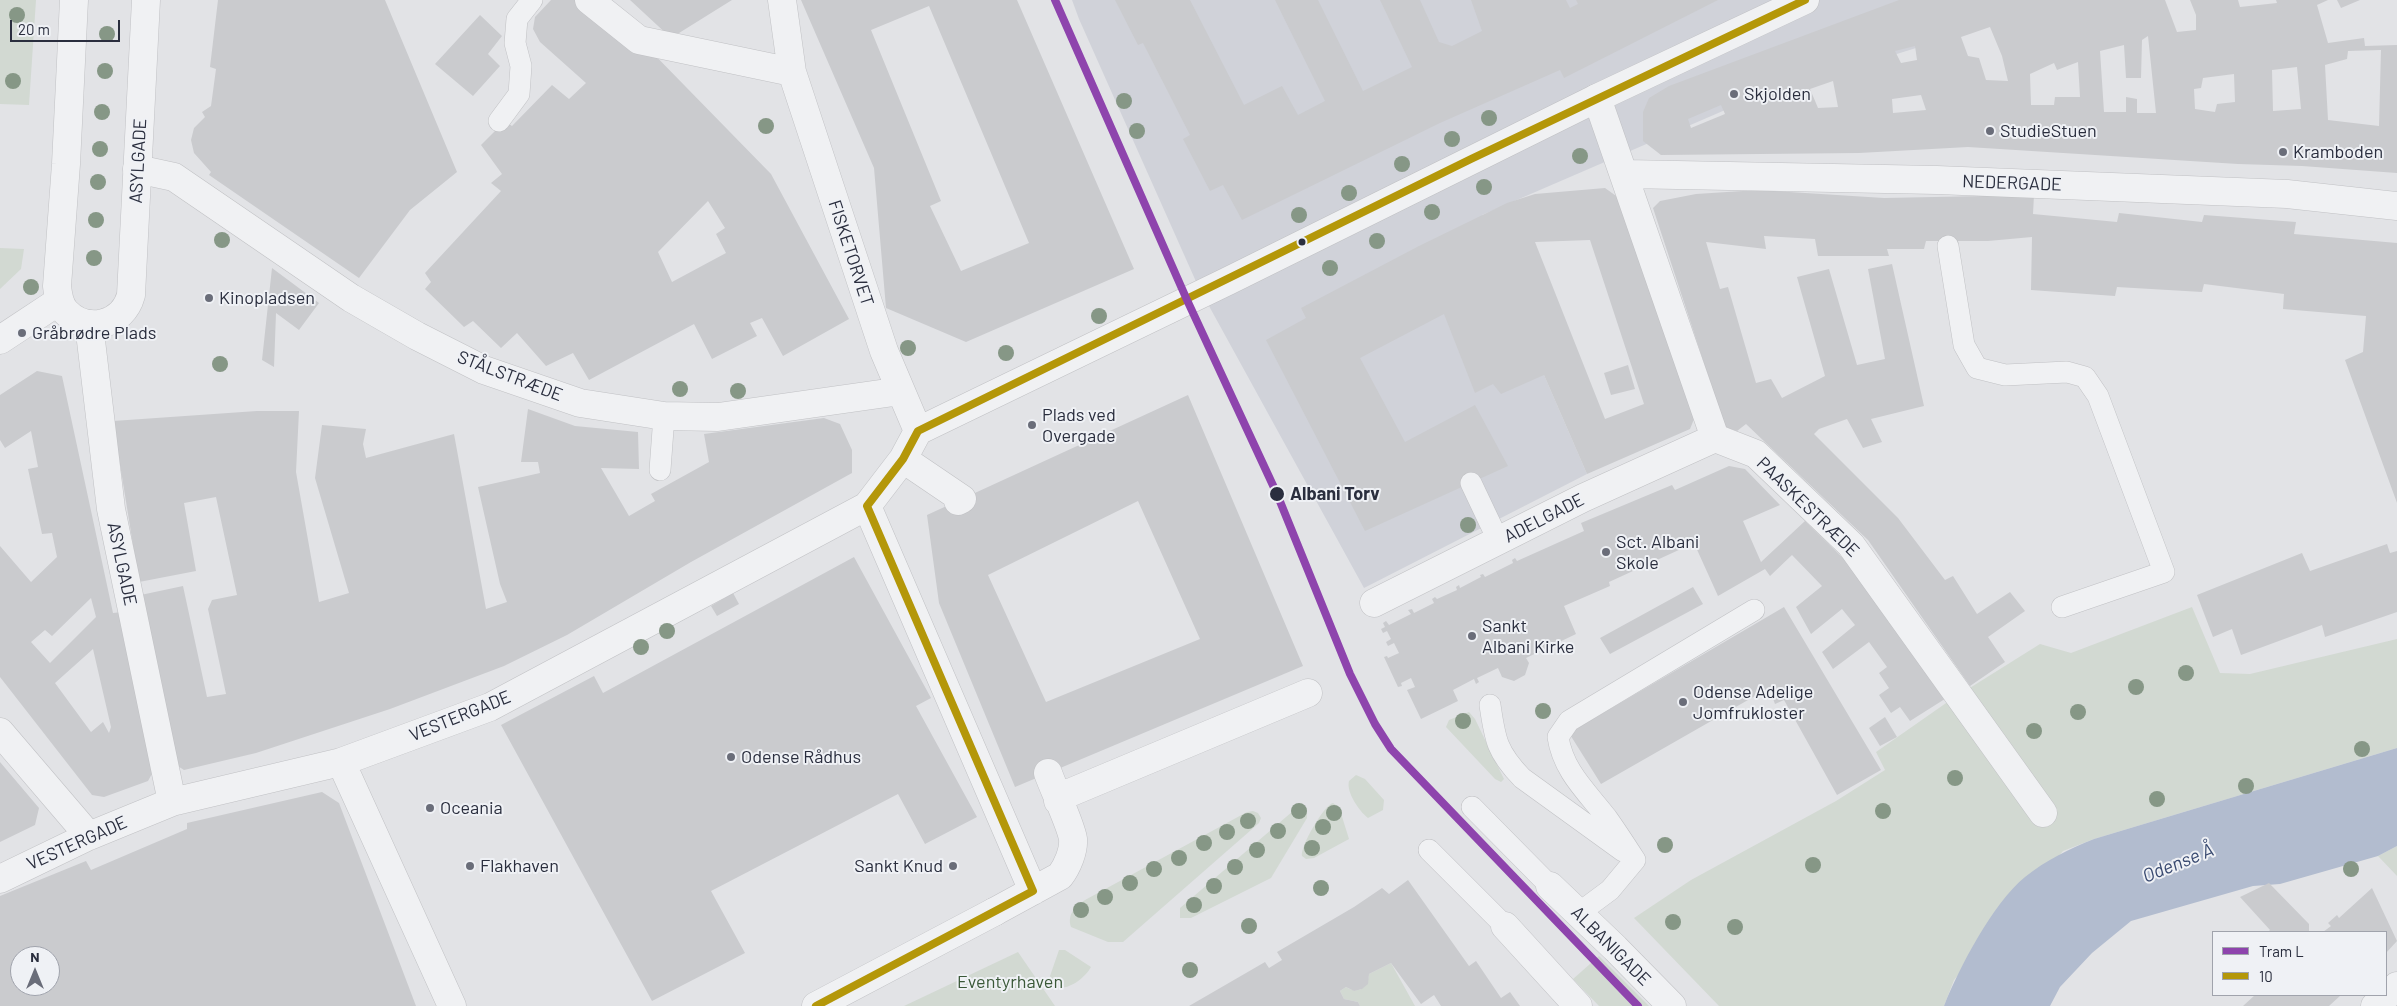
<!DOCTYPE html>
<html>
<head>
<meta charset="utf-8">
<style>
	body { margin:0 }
	#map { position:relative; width:2397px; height:1006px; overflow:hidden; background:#e2e3e6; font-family:Barlow,sans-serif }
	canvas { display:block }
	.legend { position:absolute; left:2212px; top:931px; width:175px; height:65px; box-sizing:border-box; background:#eff1f5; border:1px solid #a0a3ac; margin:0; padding:6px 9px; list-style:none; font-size:15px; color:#2a2e3e }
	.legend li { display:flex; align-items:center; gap:10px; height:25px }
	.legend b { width:25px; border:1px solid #a0a3ac }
	.north { position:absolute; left:10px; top:946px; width:50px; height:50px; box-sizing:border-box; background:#eff1f5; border:1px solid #a0a3ac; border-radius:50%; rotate:0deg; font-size:14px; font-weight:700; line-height:20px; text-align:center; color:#2a2e3e }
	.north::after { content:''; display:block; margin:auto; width:18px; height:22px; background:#6a6d79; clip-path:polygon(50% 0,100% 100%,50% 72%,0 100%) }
	.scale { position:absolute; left:10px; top:20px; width:110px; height:22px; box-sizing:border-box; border:2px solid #2a2e3e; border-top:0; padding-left:6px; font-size:15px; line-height:18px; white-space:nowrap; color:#2a2e3e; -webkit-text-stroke:4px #eff1f5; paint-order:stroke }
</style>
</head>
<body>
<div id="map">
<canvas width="2397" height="1006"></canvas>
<ul class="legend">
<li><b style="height:6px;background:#8e44ad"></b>Tram L</li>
<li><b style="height:6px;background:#b49709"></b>10</li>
</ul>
<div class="north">N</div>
<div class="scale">20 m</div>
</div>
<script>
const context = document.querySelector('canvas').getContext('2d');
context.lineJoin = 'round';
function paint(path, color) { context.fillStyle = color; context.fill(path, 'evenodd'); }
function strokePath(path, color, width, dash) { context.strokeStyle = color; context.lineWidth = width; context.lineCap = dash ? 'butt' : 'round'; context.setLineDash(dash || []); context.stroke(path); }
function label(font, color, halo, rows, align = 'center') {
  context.font = font + ' Barlow,sans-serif'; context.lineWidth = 4; context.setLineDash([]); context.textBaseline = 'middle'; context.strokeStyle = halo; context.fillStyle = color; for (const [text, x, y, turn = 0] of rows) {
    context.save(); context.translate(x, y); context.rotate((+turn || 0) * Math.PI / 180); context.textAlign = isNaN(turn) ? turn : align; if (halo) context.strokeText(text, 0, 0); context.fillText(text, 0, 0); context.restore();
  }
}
paint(new Path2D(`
	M1072,0H2070L1746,101L1482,215L1544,375L1587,474L1364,588L1198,286L1079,19Z`), '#d0d2d9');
paint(new Path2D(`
	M0,0H36L29,105L0,104Z
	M0,248L24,249L21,269L0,289Z
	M2192,607L2220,673L2250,674L2397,639V748L2094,839L2063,851L1954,980L1944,1006H1719L1634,918L1691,880L1836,801L1885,770L1876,752L1949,701L2040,644L2071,653Z
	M1469,712L1475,719L1502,775L1504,779L1501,782L1495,779L1446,727L1449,720Z
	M1356,775L1365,779L1384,800L1383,810L1368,818C1359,811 1346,792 1349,781Z
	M1333,803L1339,807L1349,839L1314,858L1306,859L1302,856C1300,847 1324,805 1333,803Z
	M1300,805L1307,808V818L1271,878L1191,918H1180V908Z
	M1253,811L1258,813L1261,818L1259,823L1123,942H1108L1071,927C1067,914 1075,907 1085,900L1247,812Z
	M2397,846V876L2378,856Z
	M1059,950H1065L1091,967C1085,978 1068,991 1056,987L1050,976Z
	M1018,952L1055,1006H904Z
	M1599,956L1649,1006H1599L1573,979Z
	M1391,963L1415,1006H1360L1358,1002L1344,999L1340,991L1346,987C1358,995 1368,988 1369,974Z`), '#d2d9d2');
paint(new Path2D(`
	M2397,748V846L2378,856L2280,884L2253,886L2131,921L2092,953L2060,987L2050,1006H1944C1959,968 1993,903 2025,877C2046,860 2069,849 2094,839Z`), '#b2bccf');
paint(new Path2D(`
	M218,0H385L457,172L410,210L359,278L209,175L211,172L194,153L191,140L194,128L205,117L202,112L211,106L216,69L210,67Z
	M551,0H581L643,43L771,174L849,319L783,356L762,318L750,323L757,336L712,359L694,324L589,380L573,353L546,366L517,333L501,348L473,321L464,327L425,289L431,282L425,273L501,191L491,183L502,174L481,145L505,121L512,126L552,85L569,99L586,83L540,42L533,29L535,17ZM708,201L725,228L716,234L726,253L672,282L658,252Z
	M630,0H732L671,38Z
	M801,0H1017L1134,269L966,342L886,308L874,168ZM929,6L1029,243L961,271L930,206L941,201L871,30Z
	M1115,0H1190L1244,105L1282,86L1298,115L1325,101L1275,0H1318L1363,91L1412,67L1380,0H1420L1439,42L1452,46L1482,31L1471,0H1566L1570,8L1578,4L1576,0H1718L1564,78L1560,70L1440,123L1242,220L1223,185L1210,191L1183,139L1190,135L1143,43L1138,45Z
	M1899,0H2165L2177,32L2196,30V15L2190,0H2238L2240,7L2277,3L2276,0H2328L2317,5L2328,43L2364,38L2365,46L2397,45V173L2302,166L2238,164L1968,147L1859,153L1661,155L1643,141V112L1649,98L1669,86ZM1990,27L2002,56L2008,81L1986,80L1979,58L1968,56L1961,37ZM2148,36L2156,113H2137V99L2126,97V112H2104L2100,51L2124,45L2126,78H2141L2142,40ZM1915,46L1917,60L1901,63L1895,51ZM2381,50L2379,126L2328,120L2325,65L2347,59L2348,51ZM2078,62L2080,97H2055L2054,105H2031L2030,74L2054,63L2057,70ZM2297,67L2301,109L2273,111L2272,70ZM2234,74L2235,102L2217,104L2215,112L2195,109L2194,89L2201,88L2203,78ZM1833,81L1838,107L1818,108L1810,89ZM1921,95L1926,110L1893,113L1892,99ZM1721,105L1725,114L1691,128L1688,119Z
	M2337,0H2360L2341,8Z
	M480,15L502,36L488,54L500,66L473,96L435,64Z
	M1605,188L1619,198L1694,419L1690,429L1587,474L1544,375L1501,394L1493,384L1475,393L1444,314L1360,358L1405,442L1475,405L1508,466L1365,531L1266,340L1306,318L1301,308L1419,246L1507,203L1535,194ZM1590,240L1644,404L1605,419L1535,242Z
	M1758,190L1884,198L2034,195L2033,214L2117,222L2119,213L2202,222L2204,215L2296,222L2294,234L2397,243V503L2345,360L2363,352L2366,316L2283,309L2284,294L2204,284L2202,292L2117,287L2115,296L2031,290L2032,237L1988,241H1926L1924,249H1887L1889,256H1818L1815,239L1764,236L1766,249L1706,242L1720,289L1728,287L1756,383L1771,379L1782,398L1825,376L1797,277L1829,269L1857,365L1885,359L1868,269L1892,264L1924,406L1871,419L1882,442L1863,448L1847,419L1819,429L1814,434L1898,518L1945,580L1953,576L1977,614L2010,592L2025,611L1988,637L2005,662L1970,686L1868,540L1746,424L1737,431L1725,427L1653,208L1660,201L1696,194Z
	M272,268L319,303L299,330L276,313L274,367L262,360Z
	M1628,365L1635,389L1611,395L1604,373Z
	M37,371L62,376L113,613L122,612L154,770L148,781L104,797L92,795L0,677V546L31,582L57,557L52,533L42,534L28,469L38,467L31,431L5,448L0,440V395ZM91,598L96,617L50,663L31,642L45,630L52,636ZM93,649L111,727L109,733L103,722L91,732L55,683Z
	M1188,395L1303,666L1015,787L939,603L927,515ZM1138,501L1200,639L1046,702L988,575Z
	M528,409L575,426L638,432L639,469L601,468L629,516L655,501L651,494L709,462L704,434L824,418L840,424L852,450V473L691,562L567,635L504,666L390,709L256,753L184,770L170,761L136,596L183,586L207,697L226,694L208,609L212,600L237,595L216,497L184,503L196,571L139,582L113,421L257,411H299L296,472L319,602L349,593L315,478L322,425L366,429L363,444L366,458L454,434L486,609L507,602L500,584L478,487L540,473L538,462H521Z
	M1729,466L1745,469L1780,505L1743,521L1761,562L1805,521L1849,564L1948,697L1910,721L1900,707L1891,713L1879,695L1889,688L1879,673L1887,667L1869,642L1833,669L1822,652L1855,625L1842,609L1811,634L1796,607L1822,586L1792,555L1770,576L1765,569L1718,596L1694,543L1609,582L1610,586L1564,606L1576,634L1526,658L1529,663L1525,675L1514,681L1502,677L1498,668L1477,678L1479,682L1476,684L1474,679L1453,690L1458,701L1421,719L1407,690L1415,687L1411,678L1401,683L1402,686L1398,687L1384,657L1387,656L1388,658L1399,653L1394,643L1388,646L1386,642L1391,639L1387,631L1383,633L1381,629L1385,627L1383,623L1386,621L1389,625L1411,614L1408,610L1412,609L1414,613L1434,603L1432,599L1435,597L1437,599L1457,590L1456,587L1459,585L1460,588L1481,577L1480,575L1483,574L1485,577L1513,563L1512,560L1515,558L1517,561L1584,531L1581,523L1672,485L1675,490Z
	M2387,544L2390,553L2397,551V612L2325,637L2322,625L2241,655L2232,629L2213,637L2197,595L2302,553L2310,571Z
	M854,557L931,698L916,706L977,817L925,844L898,794L711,891L745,953L652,1001L501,725L594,676L603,693Z
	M1693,587L1703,604L1610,654L1600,638Z
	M733,593L739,604L717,616L711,606Z
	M1784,607L1881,770L1837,795L1784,700L1775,704L1769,688L1601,784L1569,733Z
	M1885,717L1897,737L1880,746L1869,728Z
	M0,762L39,808L35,825L0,842Z
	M322,792L339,803L416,1006H0V896L86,861L91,870L187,829V823ZM20,956H50V986H20Z
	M1408,880L1469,966L1476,961L1501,998L1510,992L1520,1006H1441L1434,995L1421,1004L1391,963L1369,974L1368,984L1362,989L1354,991L1346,987L1340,991L1344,999L1358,1002L1360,1006H1189L1265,962L1269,968L1282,960L1277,952L1354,907L1382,888L1389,894Z
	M2269,883L2309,924V932H2268L2270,930L2240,897Z
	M2372,888L2397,941L2386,953V932H2323L2331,926L2328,923L2337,915L2339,918Z
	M2255,995H2341L2329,1006H2243Z`), '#cacbce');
const service = new Path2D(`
	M499,121L519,94L521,66L515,43L517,19L532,0
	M1948,246L1964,345L1977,368L2005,375L2067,372L2085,377L2098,396L2164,572L2062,607
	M660,470L664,416
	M1471,483L1498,540
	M1490,705C1495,740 1497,752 1522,778L1623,851
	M1472,807L1550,886
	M1429,850L1505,926
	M1635,860C1626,846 1617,832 1607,818C1587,792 1563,771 1558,737L1569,721L1754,610
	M1579,913L1610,890L1635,860`);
const pedestrian = new Path2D(`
	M589,0L639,40L792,72
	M782,0L792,72L884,351L918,431
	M137,169L174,177L351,298L417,336L484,370L580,403L664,416L718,417L901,391
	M89,324L111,509L172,802
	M0,340L59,301
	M918,431L1228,281L1597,98
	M1715,438L1756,454L1851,545L2043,813
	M903,459L962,499L958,501
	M867,506L1033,891
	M0,732L89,836
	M341,762L452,1006
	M1058,801L1062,796L1308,693
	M0,879L89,836L172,802L341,762L490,707L867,506L903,459L918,431
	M994,912L1060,876C1067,867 1074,851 1073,839C1071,825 1054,790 1048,773`);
const minor = new Path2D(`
	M74,0L66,164L57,286C58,295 59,305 66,312C87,334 123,325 131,295L146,0
	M1625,174L1937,180L2287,194L2397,206
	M1374,603L1583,498L1715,438L1597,98L1805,0
	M1550,886L1615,948L1672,1006
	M1505,926L1578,1006
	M816,1006L994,912
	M2375,1006L2397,986`);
strokePath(service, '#c0c1c4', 22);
strokePath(pedestrian, '#c0c1c4', 29);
strokePath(minor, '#c0c1c4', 29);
strokePath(service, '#f0f1f3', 21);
strokePath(pedestrian, '#f0f1f3', 28);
strokePath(minor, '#f0f1f3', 28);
strokePath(new Path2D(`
	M816,1006L1033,891L867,506L903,459L918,431L1471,159L1805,0`), '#b49709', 8);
strokePath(new Path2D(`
	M1055,0L1187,300L1277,494L1350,674L1375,724L1391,749L1638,1006`), '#8e44ad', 8);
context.fillStyle = '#869786';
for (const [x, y] of [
	[17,15],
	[107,34],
	[105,71],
	[13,81],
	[1124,101],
	[102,112],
	[1489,118],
	[766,126],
	[1137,131],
	[1452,139],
	[100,149],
	[1580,156],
	[1402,164],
	[98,182],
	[1484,187],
	[1349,193],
	[1432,212],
	[1299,215],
	[96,220],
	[222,240],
	[1377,241],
	[94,258],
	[1330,268],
	[31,287],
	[1099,316],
	[908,348],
	[1006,353],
	[220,364],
	[680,389],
	[738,391],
	[1468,525],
	[667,631],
	[641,647],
	[2186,673],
	[2136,687],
	[1543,711],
	[2078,712],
	[1463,721],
	[2034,731],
	[2362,749],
	[1955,778],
	[2246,786],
	[2157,799],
	[1299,811],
	[1883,811],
	[1334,813],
	[1248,821],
	[1323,827],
	[1278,831],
	[1227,832],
	[1204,843],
	[1665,845],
	[1312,848],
	[1257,850],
	[1179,858],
	[1813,865],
	[1235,867],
	[1154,869],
	[2351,869],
	[1130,883],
	[1214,886],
	[1321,888],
	[1105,897],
	[1194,905],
	[1081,910],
	[1673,922],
	[1249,926],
	[1735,927],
	[1190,970]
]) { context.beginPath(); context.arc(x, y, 8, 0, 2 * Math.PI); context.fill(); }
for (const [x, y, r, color] of [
	[1734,94,5,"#6a6d79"],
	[1990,131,5,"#6a6d79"],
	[2283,152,5,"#6a6d79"],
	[1302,242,4.5,"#2a2e3e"],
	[209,298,5,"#6a6d79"],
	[22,333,5,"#6a6d79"],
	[1032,425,5,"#6a6d79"],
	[1277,494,8,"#2a2e3e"],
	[1606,552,5,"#6a6d79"],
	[1472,636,5,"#6a6d79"],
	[1683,702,5,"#6a6d79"],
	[731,757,5,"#6a6d79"],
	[430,808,5,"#6a6d79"],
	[470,866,5,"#6a6d79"],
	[953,866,5,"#6a6d79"]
]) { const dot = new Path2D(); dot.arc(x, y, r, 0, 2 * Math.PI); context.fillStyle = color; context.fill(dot); strokePath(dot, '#eff1f5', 2); }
label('18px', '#2a2e3e', '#eff1f5', [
	["Skjolden",1744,94],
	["StudieStuen",2000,131],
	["Kramboden",2293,152],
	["Kinopladsen",219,298],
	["Gråbrødre Plads",32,333],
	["Plads ved",1042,415],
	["Overgade",1042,436],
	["Sct. Albani",1616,542],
	["Skole",1616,563],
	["Sankt",1482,626],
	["Albani Kirke",1482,647],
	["Odense Adelige",1693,692],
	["Jomfrukloster",1693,713],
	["Odense Rådhus",741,757],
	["Oceania",440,808],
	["Flakhaven",480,866],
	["Sankt Knud",943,866,"right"]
], 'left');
label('18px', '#2a2e3e', '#eff1f5', [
	["ASYLGADE",138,161,-87],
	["NEDERGADE",2012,183,2],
	["FISKETORVET",851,253,72],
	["STÅLSTRÆDE",510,376,21],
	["PAASKESTRÆDE",1808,507,44],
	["ADELGADE",1544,518,-27],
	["ASYLGADE",122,564,78],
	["VESTERGADE",460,716,-22],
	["VESTERGADE",77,843,-24],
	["ALBANIGADE",1611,946,45]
]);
label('bold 18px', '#2a2e3e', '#eff1f5', [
	["Albani Torv",1290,494]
], 'left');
label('18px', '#3a5838', '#eff1f5', [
	["Eventyrhaven",1010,982]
]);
label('italic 19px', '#37486f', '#eff1f5', [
	["Odense Å",2178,863,-22]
]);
</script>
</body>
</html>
